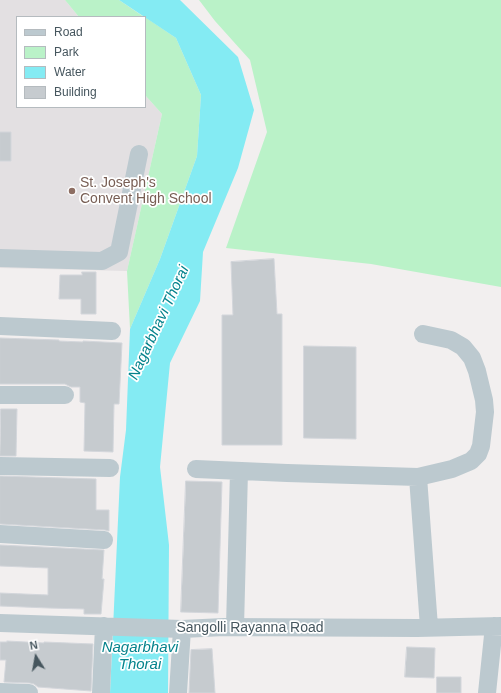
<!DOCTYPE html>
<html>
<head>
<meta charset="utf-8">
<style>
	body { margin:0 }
	#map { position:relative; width:501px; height:693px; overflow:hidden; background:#f2efef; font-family:Helvetica,sans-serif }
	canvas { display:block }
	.legend { position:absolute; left:16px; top:16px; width:130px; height:92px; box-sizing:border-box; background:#fff; border:1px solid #b5bbbf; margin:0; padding:5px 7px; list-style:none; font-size:12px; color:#46565e }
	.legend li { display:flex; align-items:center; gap:8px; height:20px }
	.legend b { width:20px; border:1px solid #b5bbbf }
	.north { position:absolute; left:16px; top:637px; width:40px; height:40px; -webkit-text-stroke:3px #fff; paint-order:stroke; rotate:349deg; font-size:11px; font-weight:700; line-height:16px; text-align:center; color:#46565e }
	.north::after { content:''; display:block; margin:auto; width:14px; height:18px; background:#46565e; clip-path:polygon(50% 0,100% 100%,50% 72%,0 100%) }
</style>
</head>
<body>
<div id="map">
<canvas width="501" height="693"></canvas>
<ul class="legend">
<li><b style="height:5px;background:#bcc9cf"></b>Road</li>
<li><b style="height:11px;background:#baf2c8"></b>Park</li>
<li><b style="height:11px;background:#84ebf3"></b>Water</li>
<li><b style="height:11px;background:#c6cbcf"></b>Building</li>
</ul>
<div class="north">N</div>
</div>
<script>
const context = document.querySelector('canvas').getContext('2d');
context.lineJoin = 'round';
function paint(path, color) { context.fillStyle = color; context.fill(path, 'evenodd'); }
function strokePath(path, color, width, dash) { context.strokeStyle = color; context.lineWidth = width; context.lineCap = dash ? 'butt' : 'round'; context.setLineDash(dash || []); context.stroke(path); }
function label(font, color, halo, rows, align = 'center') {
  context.font = font + ' Helvetica,sans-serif'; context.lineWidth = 3.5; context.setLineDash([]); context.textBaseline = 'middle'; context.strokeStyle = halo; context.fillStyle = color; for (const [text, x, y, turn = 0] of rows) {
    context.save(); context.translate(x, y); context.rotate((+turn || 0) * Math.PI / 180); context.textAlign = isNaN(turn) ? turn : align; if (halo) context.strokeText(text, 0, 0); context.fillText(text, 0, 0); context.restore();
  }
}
paint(new Path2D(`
	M0,0H65L79,17H17V107H145V95L162,114L127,271L0,268Z`), '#e3e0e2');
paint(new Path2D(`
	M65,0H119L144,17H79Z
	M199,0H501V287L371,264L226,248L267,132L250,60L215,21Z
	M145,17L176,38L201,95L197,156L160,259L130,329L127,271L162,114L145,95Z`), '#baf2c8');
paint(new Path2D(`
	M119,0H180L238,57L254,110L238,168L203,252L200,301L170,363L160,467L169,545L168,693H110L120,477L126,430L130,329L160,259L197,156L201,95L176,38Z`), '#84ebf3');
const building = new Path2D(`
	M0,132H11V161H0Z
	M274,259L277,314H282V445H222V315H233L231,262Z
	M82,272H96V314H81V299H59L60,275H82Z
	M0,338L59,340V341L83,342V341L122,343L119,404H114L113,452L84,451L85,403L80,402V387H71L65,384H0Z
	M304,346L356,347V439L304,438Z
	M1,409H17L16,456H0Z
	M0,476L96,479V510H109V531L105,530L0,524Z
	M186,481L222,482L218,613L181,612Z
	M0,545L104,550L102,579H104L101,614H84V609L48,608L0,606V593L48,595V568L0,566Z
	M7,641L44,643V642L93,644L91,691L38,687L34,684L30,683L4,682L6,660H0V642H7Z
	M407,647L435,648L434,678L405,677Z
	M212,649L215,693H189L191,650Z
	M437,677H461V693H437Z`);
paint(building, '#c6cbcf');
strokePath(building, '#d3d6db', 1);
strokePath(new Path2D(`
	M0,258L102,261L119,252L139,154
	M0,326L112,331
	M0,395H65
	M0,466L110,468
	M196,469L287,473L418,477L452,469L471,461L478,454L481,446L485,412L484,400L477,371L472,358L463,347L451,340L423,334
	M418,477L429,627
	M0,534L104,540
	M0,623L182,629L224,627L417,628L501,626
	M235,627L239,471
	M0,692L29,693
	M101,693L104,626
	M178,693L182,629
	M487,693L494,626`), '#bcc9cf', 18);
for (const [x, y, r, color] of [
	[72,191,4,"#8d6e63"]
]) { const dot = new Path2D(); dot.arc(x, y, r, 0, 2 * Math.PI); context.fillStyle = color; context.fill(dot); strokePath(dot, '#fff', 1.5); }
label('14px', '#785e54', '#fff', [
	["St. Joseph's",80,183],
	["Convent High School",80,199]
], 'left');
label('14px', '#46565e', '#fff', [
	["Sangolli Rayanna Road",250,628]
]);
label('italic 15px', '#05838c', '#fff', [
	["Nagarbhavi Thorai",159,323,-65],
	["Nagarbhavi",140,648],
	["Thorai",140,665]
]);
</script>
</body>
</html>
